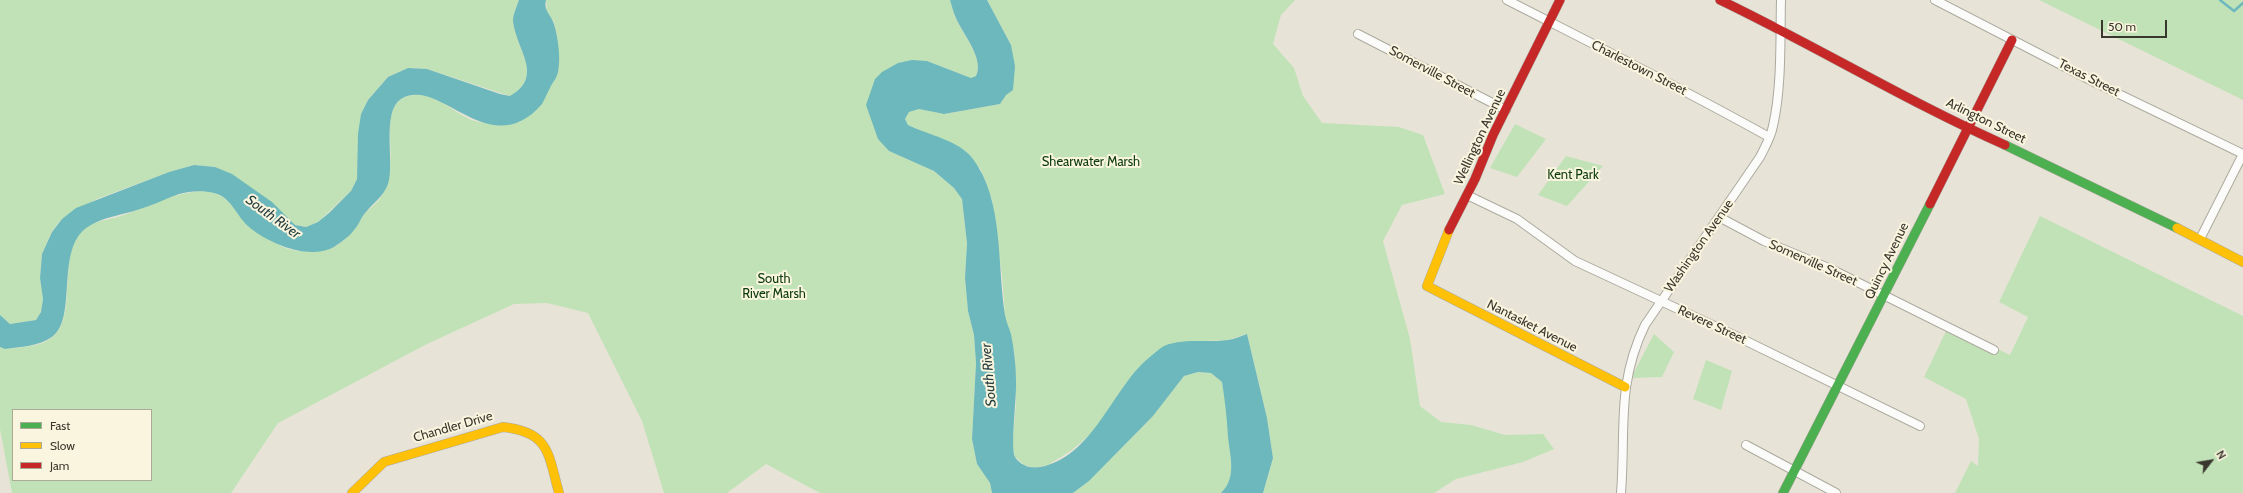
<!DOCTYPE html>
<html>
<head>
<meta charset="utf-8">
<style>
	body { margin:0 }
	#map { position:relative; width:2243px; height:493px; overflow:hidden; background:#e7e4d7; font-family:Cabin,sans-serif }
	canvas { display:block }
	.legend { position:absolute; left:12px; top:409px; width:140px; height:72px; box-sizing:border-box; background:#faf5de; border:1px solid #ada998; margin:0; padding:5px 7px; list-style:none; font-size:12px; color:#39372e }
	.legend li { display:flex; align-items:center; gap:8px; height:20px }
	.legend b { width:20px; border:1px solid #ada998 }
	.north { position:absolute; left:2191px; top:441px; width:40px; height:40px; -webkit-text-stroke:3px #faf5de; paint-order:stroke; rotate:59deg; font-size:11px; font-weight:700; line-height:16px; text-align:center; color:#39372e }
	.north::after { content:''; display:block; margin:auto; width:14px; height:18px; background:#39372e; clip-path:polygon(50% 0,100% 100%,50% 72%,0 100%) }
	.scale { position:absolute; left:2101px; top:20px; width:66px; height:18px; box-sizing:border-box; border:2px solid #39372e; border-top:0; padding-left:5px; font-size:12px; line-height:14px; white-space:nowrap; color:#39372e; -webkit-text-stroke:3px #faf5de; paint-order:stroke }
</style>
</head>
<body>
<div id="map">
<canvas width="2243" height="493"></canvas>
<ul class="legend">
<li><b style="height:5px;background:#4caf50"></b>Fast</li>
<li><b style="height:5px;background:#ffc107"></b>Slow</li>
<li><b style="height:5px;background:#c62828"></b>Jam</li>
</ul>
<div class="north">N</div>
<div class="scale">50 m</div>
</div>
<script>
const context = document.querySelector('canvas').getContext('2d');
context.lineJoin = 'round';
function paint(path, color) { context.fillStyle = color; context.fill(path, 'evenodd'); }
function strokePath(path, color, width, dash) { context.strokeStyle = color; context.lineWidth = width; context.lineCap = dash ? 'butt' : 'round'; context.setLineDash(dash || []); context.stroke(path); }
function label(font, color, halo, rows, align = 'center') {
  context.font = font + ' Cabin,sans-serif'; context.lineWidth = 4; context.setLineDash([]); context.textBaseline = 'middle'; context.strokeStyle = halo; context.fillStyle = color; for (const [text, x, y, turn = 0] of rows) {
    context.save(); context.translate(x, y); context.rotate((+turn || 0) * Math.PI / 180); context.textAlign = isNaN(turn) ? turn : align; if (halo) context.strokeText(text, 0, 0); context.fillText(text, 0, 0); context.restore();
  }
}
paint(new Path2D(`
	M0,0H519C517,6 513,14 513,21C516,50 545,76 510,96L427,69L408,68L388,77L368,100L361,114L357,179L351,191L318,222L306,227L295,225L215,167L194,165L169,172L97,199L62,219L52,231L42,254L40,278L43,299L41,312L36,320L10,324L0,315Z
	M546,0H950C952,6 953,12 956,18C962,34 985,59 976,76L971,78L927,61L889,151L934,171L954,188L962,198L967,243L965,278L968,311L974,335L976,363L972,439L977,464L990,483L992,493H820L766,464L727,493H664L642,421L588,313L547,303L514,304L427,344L278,423L231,493H12L0,429V347L5,349C21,347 43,347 55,335C79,311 53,242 92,224C101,220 112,219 121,216C146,208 188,185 214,193C224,196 229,203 237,210C249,220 270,240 283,247C293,252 313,252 324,250C340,248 355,231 362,217C367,209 378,204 382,195C385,187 389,176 390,167C394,143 379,98 414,95C436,92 457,116 475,121C488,125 506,122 520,122L543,102L559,61L554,22L547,13ZM13,410H151V480H13Z
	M987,0H1295L1281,15L1273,44L1294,68L1303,96L1322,123L1399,127L1423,135L1445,194L1402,205L1383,241L1410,339L1420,406L1441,422L1471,425L1505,435L1543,434L1554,449L1523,462L1456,479L1434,493H1263L1273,458L1267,418L1247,334L1228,340L1207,341L1121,390L1094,431L1072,450L1048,465L1035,468L1024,465L1015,457L1012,447L1016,403L1015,356L1005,316L1002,275L992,200L980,168L956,146L908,125L905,119L909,112L919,109L944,114L1000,104L1011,45Z
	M2039,0H2243V100Z
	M1515,124L1546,139L1517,177L1490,168Z
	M1566,156L1603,166L1567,206L1538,195Z
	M2040,216L2243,316V493H1955L1971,461L1978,466L1979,439L1966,399L1924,377L1949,325L2010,355L2028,317L1999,302Z
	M1654,334L1674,352L1662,377L1631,378Z
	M1706,360L1732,371L1721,410L1693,399Z
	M1198,372L1211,373L1222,382L1229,418L1232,465L1230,480L1226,488L1221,493H1073L1089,481L1153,416L1184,376Z`), '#c1e2b7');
paint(new Path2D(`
	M519,0H546C543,10 551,15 554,24C558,38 561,58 558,72C557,78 552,83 550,88C547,93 545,99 542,104C489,165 440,75 401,99C381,112 395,163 388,184C383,197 374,202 366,212C361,217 359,225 354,230C350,236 340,243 334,247C309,261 267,243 248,226C235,214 232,198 214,193C203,190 189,191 179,194C165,199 151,206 137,210C122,215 104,217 91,225C53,244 79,318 52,337C39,346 20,347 5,349L0,347V315L10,324L36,320L41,312L43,299L40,278L42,254L52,232L62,219L76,208L169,172L194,165L215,167L232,174L272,202L295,225L306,227L318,222L329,213L351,191L357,179L358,134L361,114L368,100L388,77L408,68L427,69L500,94L510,96C545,76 516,50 513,21C513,14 517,6 519,0Z
	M950,0H987L1011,45L1015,66L1013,90L1006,95L1000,104L944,114L919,109L909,112L905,119L908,125C928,135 959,140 973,159C1004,200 997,266 1005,315C1006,321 1009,328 1011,334C1014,349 1016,365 1016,381C1017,395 1010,449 1015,457C1022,468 1035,469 1045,466C1096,452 1113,386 1151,356C1155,353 1160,348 1164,346C1184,338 1207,343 1228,340C1234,339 1241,336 1247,334L1267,418L1273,458L1263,493H1221C1237,478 1230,456 1228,437C1227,418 1225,401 1222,382L1211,373L1198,372L1184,376L1153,416L1089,481L1073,493H992L990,483L977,464L972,439L976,363L974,335L968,311L965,278L967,243L962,199L954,188L934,171L889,151L878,139L866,105L875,79L882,72L898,63L912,60L927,61L971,78L976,76C985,59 962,33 956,18C953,12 952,6 950,0Z`), '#6cb8bc');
strokePath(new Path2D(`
	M2220,0L2234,11L2243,3`), '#6cb8bc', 2.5);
const street = new Path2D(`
	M1507,0C1595,45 1683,89 1769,137
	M1935,0L2094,82L2243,154
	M1358,34L1506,110
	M1467,195L1517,219L1575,261L1738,337L1920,426
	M1719,217L1764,241L1831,269L1994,350
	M2200,239L2243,154
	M1746,445L1836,493
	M1621,493C1626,430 1616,385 1645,325L1760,157C1765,147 1771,137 1773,126C1782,86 1780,41 1781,0`);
const fast = new Path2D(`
	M2005,145L2177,228
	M1783,493L1930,204`);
const slow = new Path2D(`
	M2177,228L2243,262
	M1449,230L1427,286L1625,387
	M352,493L384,462L503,427C550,432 548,454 559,493`);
const jam = new Path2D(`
	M1720,0C1816,46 1908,102 2005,145
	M1930,204L2012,40
	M1449,230L1475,179L1493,135L1560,0`);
strokePath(street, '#aca99f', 10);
strokePath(fast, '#aca99f', 10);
strokePath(slow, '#aca99f', 10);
strokePath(jam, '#aca99f', 10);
strokePath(street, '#fbfbf9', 8);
strokePath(fast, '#4caf50', 9);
strokePath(slow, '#ffc107', 9);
strokePath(jam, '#c62828', 9);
label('13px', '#39372e', '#faf5de', [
	["Charlestown Street",1639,68,27],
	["Somerville Street",1432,72,28],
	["Texas Street",2089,78,27],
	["Arlington Street",1986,121,26],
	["Wellington Avenue",1480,137,-65],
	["Washington Avenue",1699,246,-55],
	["Quincy Avenue",1887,261,-64],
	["Somerville Street",1813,263,24],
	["Revere Street",1712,325,25],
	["Nantasket Avenue",1532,326,27],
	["Chandler Drive",453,427,-16]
]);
label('13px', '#0c3b0b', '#faf5de', [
	["Shearwater Marsh",1091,162],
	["Kent Park",1573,175],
	["South",774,279],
	["River Marsh",774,294]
]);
label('italic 14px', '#243d3f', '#faf5de', [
	["South River",273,217,36],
	["South River",989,375,-95]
]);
</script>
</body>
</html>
